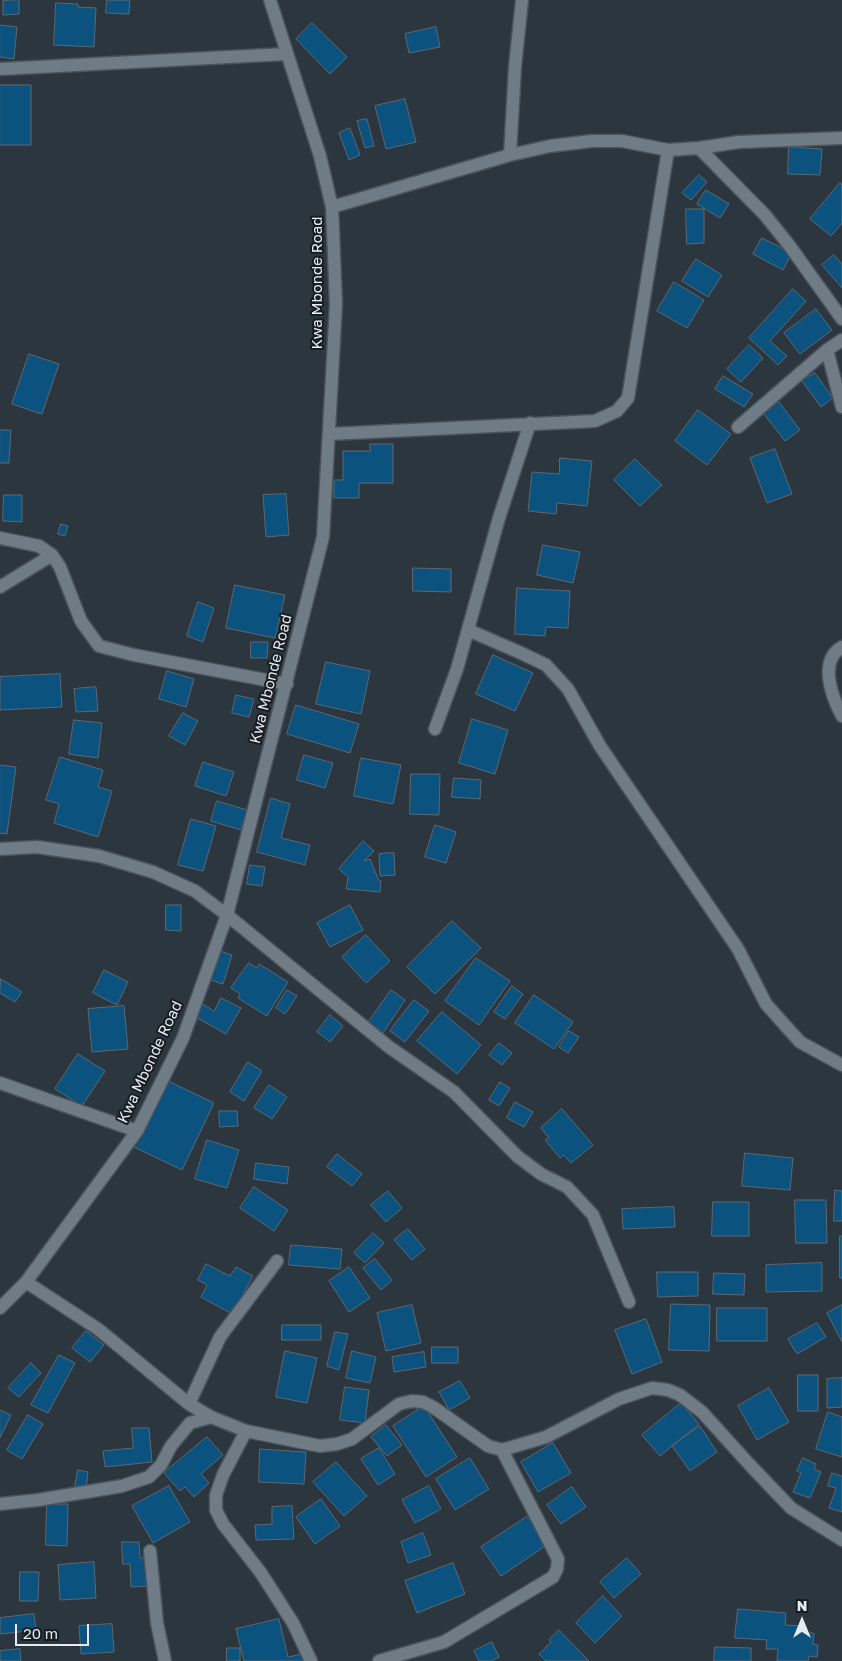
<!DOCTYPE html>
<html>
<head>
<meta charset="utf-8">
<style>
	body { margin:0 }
	#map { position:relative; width:842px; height:1661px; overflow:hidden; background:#2c363f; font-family:"Golos Text",sans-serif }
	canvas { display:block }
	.north { position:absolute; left:777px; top:1596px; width:50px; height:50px; -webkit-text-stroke:4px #181d21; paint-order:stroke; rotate:0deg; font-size:14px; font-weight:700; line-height:20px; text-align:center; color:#e5ebf1 }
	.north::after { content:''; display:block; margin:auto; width:18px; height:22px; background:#e5ebf1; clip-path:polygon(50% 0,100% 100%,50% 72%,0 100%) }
	.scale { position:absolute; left:15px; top:1624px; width:74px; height:22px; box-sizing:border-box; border:2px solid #e5ebf1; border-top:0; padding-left:6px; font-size:15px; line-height:18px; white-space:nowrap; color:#e5ebf1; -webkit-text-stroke:4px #181d21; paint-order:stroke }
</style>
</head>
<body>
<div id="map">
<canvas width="842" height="1661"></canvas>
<div class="north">N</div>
<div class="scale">20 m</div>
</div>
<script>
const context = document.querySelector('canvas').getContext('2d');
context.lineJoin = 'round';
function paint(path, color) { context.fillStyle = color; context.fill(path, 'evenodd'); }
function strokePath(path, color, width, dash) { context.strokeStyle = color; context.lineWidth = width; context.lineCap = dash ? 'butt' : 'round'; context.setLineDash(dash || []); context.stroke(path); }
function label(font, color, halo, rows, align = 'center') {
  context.font = font + ' "Golos Text",sans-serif'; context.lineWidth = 4; context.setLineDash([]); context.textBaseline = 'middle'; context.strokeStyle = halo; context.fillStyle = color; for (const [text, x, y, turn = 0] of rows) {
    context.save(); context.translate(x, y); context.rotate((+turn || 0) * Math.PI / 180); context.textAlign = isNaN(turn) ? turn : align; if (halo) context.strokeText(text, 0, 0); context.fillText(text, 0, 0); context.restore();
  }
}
const building = new Path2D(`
	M19,0V14L3,15V1Z
	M107,0H130L129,14L106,13Z
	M56,3L78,4V7L96,8L94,47L54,45Z
	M312,23L347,57L330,74L296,39Z
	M0,25L17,27L14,59L0,57Z
	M436,27L440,47L409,53L405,34Z
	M0,85H31V145H0Z
	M405,99L416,142L386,149L375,106Z
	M367,119L374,146L365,148L357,121Z
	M350,128L360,155L349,160L339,133Z
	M789,147L822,149L820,175L788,174Z
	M699,175L707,182L691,200L682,193Z
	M840,183L842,185V223L831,236L810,219Z
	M706,190L729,204L720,218L697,204Z
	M686,209H704V243L687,244Z
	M762,238L792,253L783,270L753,254Z
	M834,255L842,264V288L822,265Z
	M696,259L722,275L708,297L682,281Z
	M674,282L704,300L687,328L657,311Z
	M793,289L806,301L770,341L787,356L778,365L749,338Z
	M816,309L832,330L800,354L784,333Z
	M749,345L763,358L741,382L727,369Z
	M29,354L59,364L42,414L12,404Z
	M815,373L833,398L821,407L802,381Z
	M723,376L753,394L744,407L715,389Z
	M779,402L800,430L785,441L764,414Z
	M698,410L731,434L707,465L675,441Z
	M0,430H11L9,463H0Z
	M370,444H393V483H359V498H334V480H343V451H370Z
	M775,449L792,494L767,503L750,458Z
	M560,458L592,461L587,506L557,503L556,514L528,511L532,472L559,474Z
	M635,459L662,485L640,506L614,480Z
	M286,494L289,535L266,537L263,495Z
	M4,495H22V522L3,521Z
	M61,524L68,526L65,536L58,534Z
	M543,545L580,552L573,583L537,575Z
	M413,568L451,569V592L413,591Z
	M235,585L285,595L275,638L226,628Z
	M517,588L570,591L568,628L546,627L545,636L515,634Z
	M198,602L214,608L203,642L187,636Z
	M251,642H268L267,658H251Z
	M493,655L533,673L515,711L476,694Z
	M326,662L370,671L361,714L316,704Z
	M167,671L194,679L186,707L159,699Z
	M60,674L62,707L0,710V677Z
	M96,687L98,711L76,712L74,689Z
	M236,695L254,699L249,717L232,713Z
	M296,705L359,724L350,753L287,734Z
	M183,713L198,721L185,745L169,736Z
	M472,719L508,730L495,774L459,763Z
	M74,720L102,723L98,758L69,754Z
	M304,755L333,763L325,788L297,780Z
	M60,757L103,770L98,787L112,791L98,837L54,823L59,804L46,800Z
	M361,758L401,765L393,804L354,796Z
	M203,762L234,772L226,796L195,786Z
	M0,765L16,767L7,834L0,833Z
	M411,774H440L439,815L410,814Z
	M454,778L481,780L480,799L452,797Z
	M271,798L290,804L281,838L310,845L305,865L257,852Z
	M217,801L247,810L241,830L211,821Z
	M191,819L216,826L203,871L178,865Z
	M435,825L456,832L446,863L425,857Z
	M363,841L374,851L364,861L370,859L379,881H381L380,892L346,889L348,878H349L339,869Z
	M394,853L395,875L380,876L379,854Z
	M250,865L265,867L262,886L247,884Z
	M166,905H181V931L166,930Z
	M350,905L363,930L330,947L317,923Z
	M452,921L481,948L435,994L407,967Z
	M366,935L390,961L366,983L342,957Z
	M217,950L232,955L223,984L208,979Z
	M476,958L510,981L479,1025L445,1001Z
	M249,963L257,968L259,964L288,982L267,1016L238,998L240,994L231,988Z
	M104,970L128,982L117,1005L93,993Z
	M1,979L22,992L15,1002L0,993Z
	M512,986L523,994L505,1019L494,1012Z
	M287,990L297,996L285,1014L276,1008Z
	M391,990L405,1000L383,1033L368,1023Z
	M534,995L573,1022L554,1049L515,1023Z
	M221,998L241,1008L226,1034L194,1016L201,1003L214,1011Z
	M414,1000L429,1011L405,1042L390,1031Z
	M124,1006L128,1049L92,1052L88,1009Z
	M442,1012L481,1045L457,1074L417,1041Z
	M330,1015L343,1026L330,1042L317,1032Z
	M569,1031L579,1037L568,1053L559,1047Z
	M499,1043L512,1053L502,1065L489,1055Z
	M78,1054L105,1071L82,1106L55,1089Z
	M248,1062L262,1071L244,1101L230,1092Z
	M166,1080L214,1103L182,1170L134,1147Z
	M500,1082L510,1088L499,1106L489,1100Z
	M269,1085L287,1097L272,1119L254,1108Z
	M515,1102L533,1112L524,1127L507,1118Z
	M562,1109L593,1145L571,1163L564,1155L560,1158L545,1140L549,1138L541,1128Z
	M219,1111H237L238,1126L220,1127Z
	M207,1140L239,1150L227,1188L195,1179Z
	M745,1153L793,1158L790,1190L742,1186Z
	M337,1154L362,1174L352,1186L327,1167Z
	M256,1163L289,1167L287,1184L254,1179Z
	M254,1187L288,1210L274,1231L240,1208Z
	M835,1190L842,1191V1221H834Z
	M388,1191L402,1208L386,1222L371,1205Z
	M795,1200H826L827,1243H796Z
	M713,1202H749V1236H712Z
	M674,1207L675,1227L623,1229L622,1209Z
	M408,1229L425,1249L412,1260L394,1240Z
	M373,1233L384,1243L365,1263L354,1253Z
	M840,1236H842V1278H840Z
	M291,1245L342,1249L340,1269L289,1265Z
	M375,1259L392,1280L381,1290L363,1268Z
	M822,1263V1291L766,1292V1265Z
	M206,1264L230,1276L236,1267L253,1276L232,1314L201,1297L207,1285L198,1280Z
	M349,1267L370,1298L349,1312L329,1281Z
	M657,1272H698V1296L658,1297Z
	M714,1273L745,1274L744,1295L713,1294Z
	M671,1304L710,1305L709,1351L669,1350Z
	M412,1305L421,1343L386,1351L377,1313Z
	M842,1305V1342L827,1313Z
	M717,1308H767V1341H717Z
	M646,1319L662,1362L632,1374L615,1330Z
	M817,1323L826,1337L797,1354L788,1339Z
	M282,1325H321V1340H282Z
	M86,1331L104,1345L90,1362L72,1348Z
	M335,1332L348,1334L339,1370L327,1366Z
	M432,1347H458V1363H432Z
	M285,1351L317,1358L307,1403L276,1397Z
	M352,1351L376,1357L370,1383L346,1378Z
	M424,1352L426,1367L394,1372L392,1357Z
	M59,1355L75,1363L48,1413L31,1405Z
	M31,1363L41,1373L19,1397L8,1388Z
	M798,1375H818V1411H798Z
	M842,1378V1407L827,1408V1379Z
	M460,1381L470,1398L449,1410L439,1392Z
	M345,1387L369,1390L365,1423L340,1420Z
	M769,1388L789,1422L757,1440L738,1406Z
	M681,1403L699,1424L660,1456L642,1435Z
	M424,1406L457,1457L426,1477L393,1426Z
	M0,1410L11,1415L0,1438Z
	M828,1412L842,1417V1457L816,1449Z
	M28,1415L43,1424L22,1459L7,1450Z
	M386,1425L402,1445L387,1456L371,1437Z
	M700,1426L717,1452L690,1471L672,1446Z
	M132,1428H149L152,1462L105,1467L103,1451L133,1448Z
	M207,1437L223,1455L201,1474L209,1483L194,1497L185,1487L180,1491L164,1473Z
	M553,1443L571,1473L538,1492L521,1462Z
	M379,1448L395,1474L378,1485L361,1459Z
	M260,1449L306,1452L304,1484L259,1482Z
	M470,1458L489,1489L455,1510L436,1479Z
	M803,1458L816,1464L814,1469L821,1472L810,1498L793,1492L801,1473L797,1471Z
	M336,1462L367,1496L344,1516L313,1482Z
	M78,1470L88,1472L86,1488L75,1487Z
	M832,1473L842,1476V1512L829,1508L836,1488L828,1486Z
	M169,1486L190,1522L153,1543L132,1506Z
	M429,1486L441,1509L415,1523L402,1500Z
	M572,1487L586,1507L561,1524L547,1505Z
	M321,1499L340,1526L315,1544L296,1517Z
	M47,1504H68L67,1546L46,1545Z
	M292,1506L294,1539L256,1540L255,1525L272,1524V1507Z
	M528,1516L547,1545L501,1576L481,1547Z
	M423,1533L431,1555L408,1563L401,1542Z
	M122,1542H139L140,1558H147L148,1586L131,1587L130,1564H123Z
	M627,1558L641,1574L614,1598L600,1582Z
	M94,1562L96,1598L60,1600L58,1565Z
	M453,1563L465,1594L417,1613L405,1581Z
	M20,1572H39L38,1601H20Z
	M603,1596L622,1616L595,1643L576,1623Z
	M738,1609L786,1613L785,1625L803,1626V1633H814L813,1644L818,1645L817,1657L809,1656L808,1661H777L778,1649H766L767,1640L735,1638Z
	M34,1614L36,1630L0,1634V1618Z
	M279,1619L288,1657L303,1654L305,1661H244L236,1629Z
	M112,1624L114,1652L81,1654L79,1626Z
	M559,1630L589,1661H546L539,1654L551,1642L549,1640Z
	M492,1642L499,1657L491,1661H479L474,1651Z
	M715,1647L751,1648V1661H714Z
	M227,1648H240V1661H227Z
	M20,1649L21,1661H0V1651Z`);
paint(building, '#0b527e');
strokePath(building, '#5c6872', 1);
const minor = new Path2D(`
	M0,69L286,54
	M699,148L765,215L789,245L842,319
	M510,155L515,67L522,0
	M332,207L510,155L550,146L592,141H622L668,150L699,148L739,142L842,138
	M827,350L842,407
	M738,427L827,350L842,340
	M330,434L595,421L617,411L628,398L668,150
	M0,538L39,546L52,555L60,567L81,621L99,646L134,655L287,684
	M0,587L52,555
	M468,630L521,653L546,665L568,689L600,746L738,949L766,1004L800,1042L842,1065
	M842,647C818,661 832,697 842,716
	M435,729L457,669L499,518L530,423
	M0,849L37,847L99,856L153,872L195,891L227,915L389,1047L454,1092L517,1156L541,1174L567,1187L593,1215L629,1302
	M0,1083L137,1131
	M26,1282L98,1329L189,1404L211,1417L246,1431L320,1446L337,1444L352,1439L399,1404L412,1401L423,1402L433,1407L488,1446L502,1450L546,1437L619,1399L652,1388L668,1390L680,1395L702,1412L749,1464L791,1508L842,1540
	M0,1308L26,1282L137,1131L183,1038L227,915L323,537L336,304L332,207L320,156L270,0
	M189,1404L220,1337L277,1261
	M246,1431L223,1475L216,1495V1510L223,1524L261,1573L293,1623L311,1661
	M0,1504L38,1500L122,1486L149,1477L161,1465L171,1446L190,1423L211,1417
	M150,1551L157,1623L165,1661
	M379,1661L444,1642L553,1577L557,1569L558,1559L502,1450`);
strokePath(minor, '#4a535b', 15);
strokePath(minor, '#6f7b85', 12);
label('15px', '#e5ebf1', '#181d21', [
	["Kwa Mbonde Road",317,283,-90],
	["Kwa Mbonde Road",271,679,-76],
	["Kwa Mbonde Road",150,1062,-65]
]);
</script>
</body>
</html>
